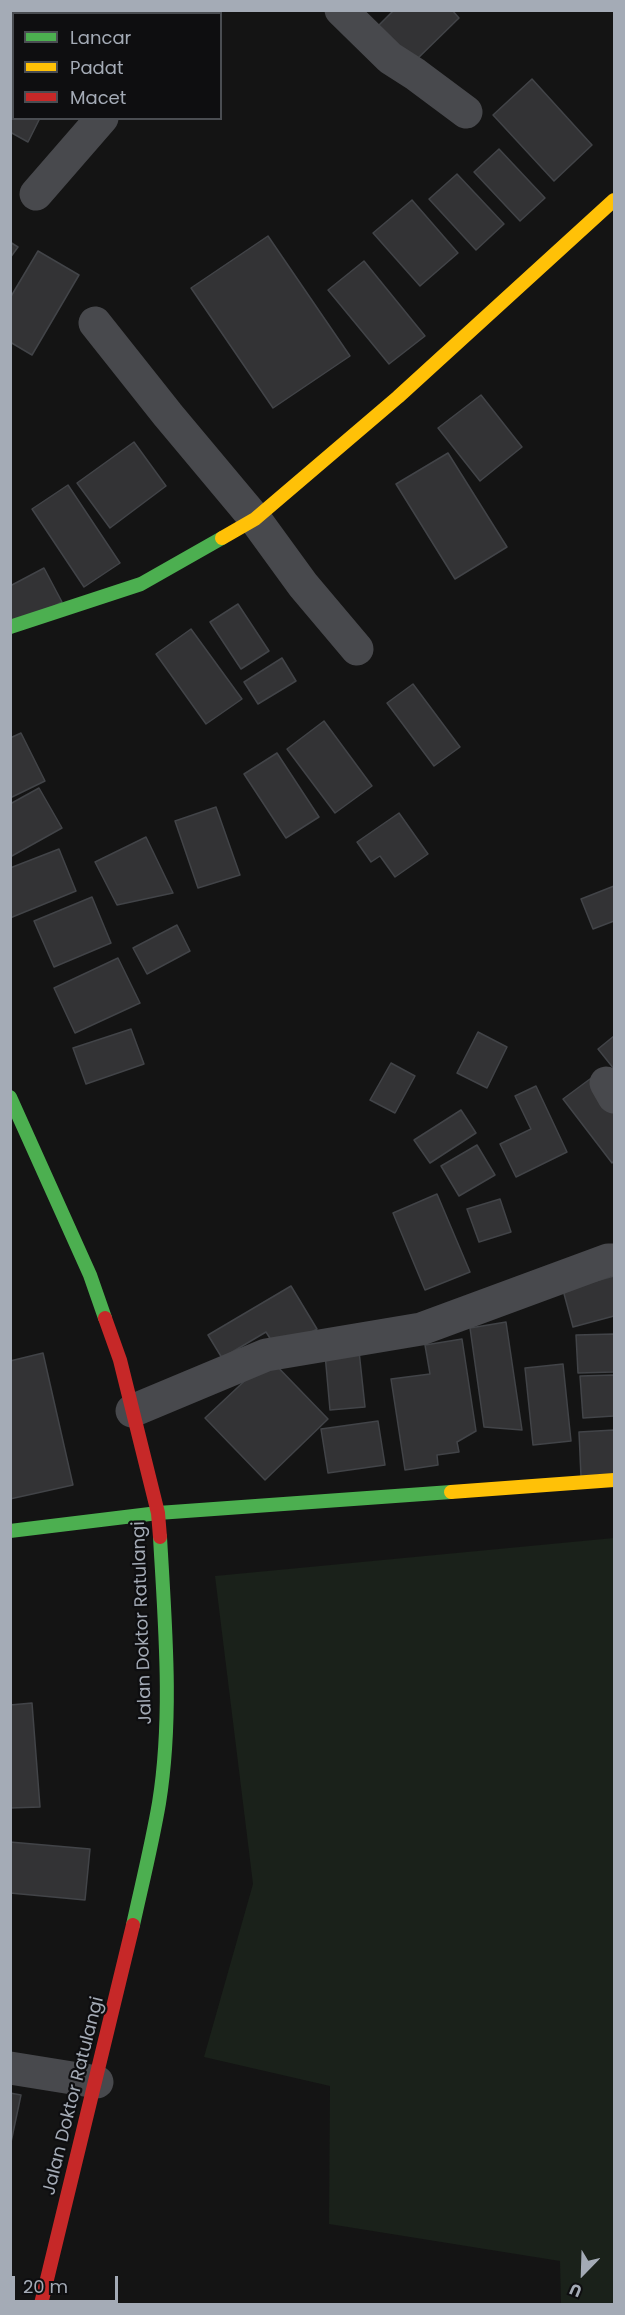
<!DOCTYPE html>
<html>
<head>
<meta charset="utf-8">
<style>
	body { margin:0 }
	#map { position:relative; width:625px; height:2315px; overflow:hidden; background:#141414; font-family:Poppins,sans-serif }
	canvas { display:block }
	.frame { position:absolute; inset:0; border:12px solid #a4abb6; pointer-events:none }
	.legend { position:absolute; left:12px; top:12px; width:210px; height:108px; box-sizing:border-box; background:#0e0e10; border:2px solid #4a4d52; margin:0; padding:8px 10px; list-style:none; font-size:18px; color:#a4abb6 }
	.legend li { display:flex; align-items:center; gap:12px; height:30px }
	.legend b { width:30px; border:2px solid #4a4d52 }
	.north { position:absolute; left:553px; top:2243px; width:60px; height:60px; -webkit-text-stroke:4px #0e0e10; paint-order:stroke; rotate:203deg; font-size:16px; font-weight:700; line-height:24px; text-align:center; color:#a4abb6 }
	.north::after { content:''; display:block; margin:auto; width:21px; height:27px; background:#a4abb6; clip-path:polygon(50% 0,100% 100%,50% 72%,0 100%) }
	.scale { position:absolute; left:12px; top:2276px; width:106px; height:27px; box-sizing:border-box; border:3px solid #a4abb6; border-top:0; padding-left:8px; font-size:18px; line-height:21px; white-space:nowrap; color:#a4abb6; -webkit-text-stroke:4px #0e0e10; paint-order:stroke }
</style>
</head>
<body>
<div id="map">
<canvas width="625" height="2315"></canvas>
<div class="frame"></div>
<ul class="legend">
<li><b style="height:8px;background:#4caf50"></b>Lancar</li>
<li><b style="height:8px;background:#ffc107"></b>Padat</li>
<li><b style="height:8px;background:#c62828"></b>Macet</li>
</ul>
<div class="north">U</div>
<div class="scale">20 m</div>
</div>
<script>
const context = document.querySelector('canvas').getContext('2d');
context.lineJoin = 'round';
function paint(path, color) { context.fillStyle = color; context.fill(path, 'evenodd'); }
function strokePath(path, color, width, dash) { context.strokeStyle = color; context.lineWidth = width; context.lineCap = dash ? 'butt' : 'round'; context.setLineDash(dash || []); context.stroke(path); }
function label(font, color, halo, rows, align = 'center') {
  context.font = font + ' Poppins,sans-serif'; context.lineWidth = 4.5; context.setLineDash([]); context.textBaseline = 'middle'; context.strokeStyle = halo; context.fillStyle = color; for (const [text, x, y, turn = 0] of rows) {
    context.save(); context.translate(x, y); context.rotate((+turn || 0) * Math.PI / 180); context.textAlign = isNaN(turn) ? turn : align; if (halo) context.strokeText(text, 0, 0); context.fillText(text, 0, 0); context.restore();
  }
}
paint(new Path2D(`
	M614,1538V2304H561L560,2261L329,2224L330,2086L204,2057L253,1884L215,1576Z`), '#1a211a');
const building = new Path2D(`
	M394,10H452L459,18L413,63L378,26Z
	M10,61L14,63V118H40L28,142L10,132Z
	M532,79L592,145L554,181L493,115Z
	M499,149L545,198L520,221L474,172Z
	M457,174L504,224L476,250L429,199Z
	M412,200L458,253L420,286L373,233Z
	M268,236L350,356L273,408L191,288Z
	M10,242L18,247L10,258Z
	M38,251L79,275L32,355L10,342V298Z
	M364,261L425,336L389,364L328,290Z
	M481,395L522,447L480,481L438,428Z
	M134,442L166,486L110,528L77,483Z
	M448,453L507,547L455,579L396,484Z
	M68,485L120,563L84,587L32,509Z
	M44,568L62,602L10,629V586Z
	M238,604L269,651L241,669L210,622Z
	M191,629L242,699L206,724L156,654Z
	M282,658L296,681L258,704L244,682Z
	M413,684L460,747L434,766L387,703Z
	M324,721L372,786L335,813L287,749Z
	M21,733L45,781L10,798V738Z
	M277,753L319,817L286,838L244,774Z
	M39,788L62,828L10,857V804Z
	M216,807L240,875L198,888L175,821Z
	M399,813L428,854L395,877L380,856L371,862L357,842Z
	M146,837L173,893L117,905L95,862Z
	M59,849L76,891L10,918V868Z
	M614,886V921L593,929L581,899Z
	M92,897L111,943L54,967L34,921Z
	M177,925L190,951L147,974L133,948Z
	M118,958L140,1003L75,1033L54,988Z
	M131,1029L144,1064L86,1084L73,1048Z
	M478,1032L507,1047L487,1088L457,1073Z
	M614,1036V1069L598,1049Z
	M391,1063L415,1076L395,1113L370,1100Z
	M594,1076L614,1103V1161L612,1163L563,1099Z
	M536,1086L567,1152L516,1177L500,1144L531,1129L515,1096Z
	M461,1110L476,1133L430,1163L414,1140Z
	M477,1145L495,1175L459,1196L441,1166Z
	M437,1194L470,1272L425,1290L393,1213Z
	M500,1199L511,1232L479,1242L467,1209Z
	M614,1276V1316L573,1327L563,1290Z
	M291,1286L317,1329L278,1351L266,1332L222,1358L208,1335Z
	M506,1322L522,1430L484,1427L470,1328Z
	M614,1334V1372L578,1373L576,1335Z
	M462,1339L476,1431L457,1442L459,1452L437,1455L438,1465L405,1470L391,1379L430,1374L425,1345Z
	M359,1351L365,1407L330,1410L325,1354Z
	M43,1353L73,1485L10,1499V1361Z
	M269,1358L328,1419L265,1480L205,1418Z
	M563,1364L571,1441L533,1445L525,1368Z
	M614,1375V1416L583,1418L580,1376Z
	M378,1421L385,1465L328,1473L321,1429Z
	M614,1430V1475L581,1477L579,1432Z
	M32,1703L40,1807L10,1808V1705Z
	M10,1842L90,1849L85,1900L10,1893Z
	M10,2093L21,2095L10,2147Z`);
paint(building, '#333335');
strokePath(building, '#424448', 1.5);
strokePath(new Path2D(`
	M341,10L390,58L415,74L466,112
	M198,14L201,10
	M36,194L102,118
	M95,323L168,415L255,519L303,585L357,649
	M606,1083L614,1097
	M132,1411L266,1355L421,1329L608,1260H614
	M10,2068L97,2082`), '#48494d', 33);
strokePath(new Path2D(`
	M10,627L141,584L222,538
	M10,1097L90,1275L105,1318
	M10,1531L158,1513L451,1492
	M133,1925C142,1884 152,1844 159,1803C173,1716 165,1625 160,1537`), '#4caf50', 14);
strokePath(new Path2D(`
	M222,538L255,519L398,397L614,200
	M451,1492L614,1480`), '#ffc107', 14);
strokePath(new Path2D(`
	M105,1318L120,1360L158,1513L160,1537
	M41,2304L133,1925`), '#c62828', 14);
label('18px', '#a4abb6', '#0e0e10', [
	["Jalan Doktor Ratulangi",143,1623,-92],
	["Jalan Doktor Ratulangi",74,2096,-76]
]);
</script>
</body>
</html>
